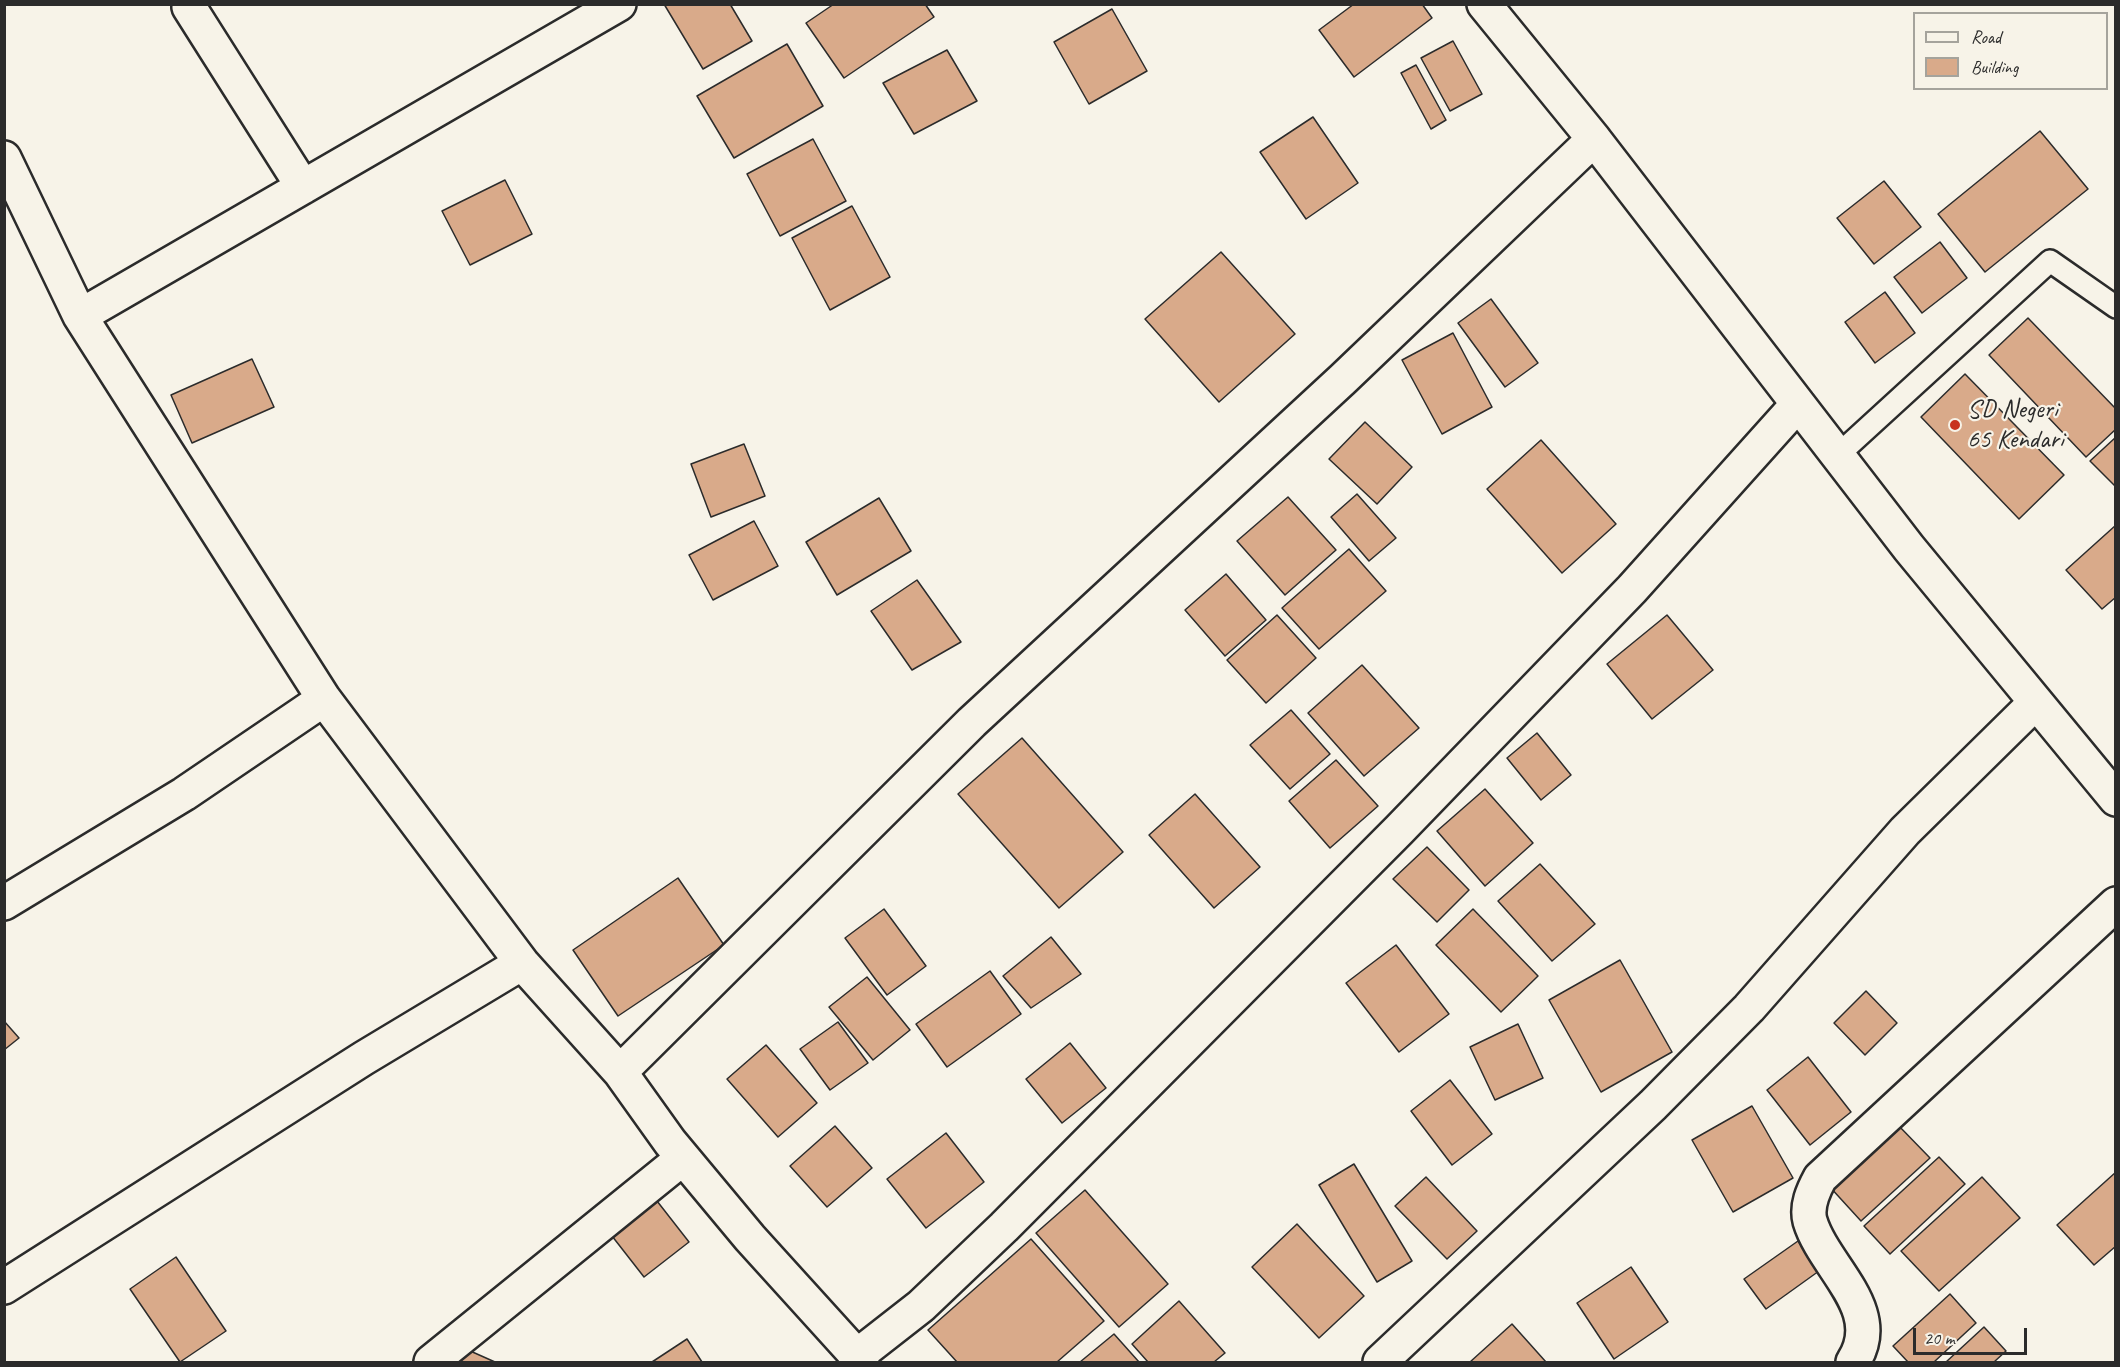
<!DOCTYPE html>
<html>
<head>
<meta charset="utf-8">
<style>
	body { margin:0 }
	#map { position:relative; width:2120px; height:1367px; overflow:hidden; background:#f7f3e8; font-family:Caveat,sans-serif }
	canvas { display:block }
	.frame { position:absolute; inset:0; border:6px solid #2b2b2b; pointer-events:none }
	.legend { position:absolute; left:1913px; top:12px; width:195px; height:78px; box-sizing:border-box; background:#f7f3e8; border:2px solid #a5a39c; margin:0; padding:8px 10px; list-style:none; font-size:18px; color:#2b2b2b }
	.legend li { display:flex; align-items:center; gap:12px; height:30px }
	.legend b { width:30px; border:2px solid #a5a39c }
	.scale { position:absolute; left:1913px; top:1328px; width:114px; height:27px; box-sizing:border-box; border:3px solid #2b2b2b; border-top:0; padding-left:8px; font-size:18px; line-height:21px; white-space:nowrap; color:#2b2b2b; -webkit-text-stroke:4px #f7f3e8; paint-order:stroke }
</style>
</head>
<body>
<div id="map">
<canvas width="2120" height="1367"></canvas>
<div class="frame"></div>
<ul class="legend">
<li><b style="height:8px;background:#f7f3e8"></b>Road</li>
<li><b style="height:16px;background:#d9aa8a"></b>Building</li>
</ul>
<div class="scale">20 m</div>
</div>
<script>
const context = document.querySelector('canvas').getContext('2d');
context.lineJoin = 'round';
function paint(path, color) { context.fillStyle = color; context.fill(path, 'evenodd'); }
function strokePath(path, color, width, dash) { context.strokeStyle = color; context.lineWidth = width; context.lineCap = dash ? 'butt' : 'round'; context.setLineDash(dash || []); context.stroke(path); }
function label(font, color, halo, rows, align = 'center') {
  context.font = font + ' Caveat,sans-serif'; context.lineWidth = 4.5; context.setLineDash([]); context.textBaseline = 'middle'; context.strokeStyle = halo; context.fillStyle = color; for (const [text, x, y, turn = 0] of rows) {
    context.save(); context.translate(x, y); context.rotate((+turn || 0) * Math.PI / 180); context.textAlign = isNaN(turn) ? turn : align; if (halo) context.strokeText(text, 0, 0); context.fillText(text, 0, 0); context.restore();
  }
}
const building = new Path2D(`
	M664,4H730L752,41L703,69Z
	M834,4H925L934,17L844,78L806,23Z
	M1354,4H1422L1432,18L1354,77L1319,30Z
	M1112,9L1147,71L1089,104L1054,42Z
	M1453,41L1482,94L1450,111L1421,58Z
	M787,44L823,106L734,158L697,96Z
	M947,50L977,101L914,134L883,83Z
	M1416,65L1446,120L1431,129L1401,73Z
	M1313,117L1358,183L1306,219L1260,152Z
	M2040,131L2088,189L1985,272L1938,214Z
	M813,139L846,201L780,236L747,174Z
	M505,180L532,234L470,265L442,211Z
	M1884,181L1921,227L1874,264L1837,218Z
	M852,206L890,277L830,310L792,238Z
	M1940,242L1967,278L1922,313L1894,277Z
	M1221,252L1295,334L1219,402L1145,319Z
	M1885,292L1915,333L1875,363L1845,322Z
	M1491,299L1538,363L1505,387L1458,323Z
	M2028,318L2116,409V429L2086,457L1989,355Z
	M1453,333L1492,407L1442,434L1402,360Z
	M252,359L274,407L192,443L171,395Z
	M1965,374L2064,475L2019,519L1921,417Z
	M1365,422L1412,467L1377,504L1329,459Z
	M2116,437V487L2090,461Z
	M1541,440L1616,524L1562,573L1487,489Z
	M744,444L765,496L711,517L691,464Z
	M1357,494L1396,538L1369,561L1331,517Z
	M1288,497L1336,550L1285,595L1237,541Z
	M879,498L911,551L837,595L806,542Z
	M754,521L778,566L713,600L689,555Z
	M2116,525V597L2102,609L2066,570Z
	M1349,549L1386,591L1319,649L1282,608Z
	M1226,574L1266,620L1225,656L1185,610Z
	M917,580L961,642L912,670L871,611Z
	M1277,615L1316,658L1266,703L1227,660Z
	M1667,615L1713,670L1652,719L1607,664Z
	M1362,665L1419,728L1364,776L1308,713Z
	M1291,710L1330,754L1290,789L1250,745Z
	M1537,733L1571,775L1541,800L1507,758Z
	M1022,738L1123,852L1059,908L958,794Z
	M1336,760L1378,806L1330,848L1289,801Z
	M1485,789L1533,843L1485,886L1437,831Z
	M1195,794L1260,867L1214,908L1149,835Z
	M1427,847L1469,890L1437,922L1393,879Z
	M1540,864L1595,924L1552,961L1498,901Z
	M678,878L724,945L618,1016L573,950Z
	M884,909L926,966L887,995L845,938Z
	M1473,909L1538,976L1501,1012L1436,945Z
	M1051,937L1081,974L1031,1008L1003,976Z
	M1396,945L1449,1014L1399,1052L1346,983Z
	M1620,960L1672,1052L1601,1092L1549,1000Z
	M990,971L1021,1014L947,1067L916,1024Z
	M867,977L910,1030L873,1060L829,1007Z
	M1866,991L1897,1023L1865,1055L1834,1023Z
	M4,1021L19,1038L4,1050Z
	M838,1022L868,1063L830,1090L800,1049Z
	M1518,1024L1543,1078L1495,1100L1470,1047Z
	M1070,1043L1106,1088L1062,1123L1026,1079Z
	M766,1045L817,1103L778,1137L727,1079Z
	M1808,1057L1851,1112L1810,1145L1767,1090Z
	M1450,1080L1492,1134L1452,1165L1411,1111Z
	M1752,1106L1793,1178L1733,1212L1692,1140Z
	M1897,1124L1930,1158L1861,1221L1829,1186Z
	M835,1126L872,1168L827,1207L790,1166Z
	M946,1133L984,1182L926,1228L887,1179Z
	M1939,1157L1965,1184L1890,1254L1864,1226Z
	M1354,1164L1412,1261L1377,1282L1319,1185Z
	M2116,1172V1246L2094,1265L2057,1225Z
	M1426,1177L1477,1231L1447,1259L1395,1206Z
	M1982,1177L2020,1218L1939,1291L1901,1251Z
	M1085,1190L1168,1284L1119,1327L1036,1233Z
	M657,1201L689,1242L644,1277L612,1236Z
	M1297,1224L1364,1296L1319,1338L1252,1267Z
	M1031,1239L1104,1321L1057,1362H957L928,1330Z
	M1798,1241L1819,1271L1766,1309L1744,1279Z
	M176,1257L226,1331L180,1362L130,1289Z
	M1631,1267L1668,1322L1614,1359L1577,1303Z
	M1950,1294L1976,1323L1934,1362H1908L1893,1346Z
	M1179,1301L1225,1353L1214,1362H1148L1132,1344Z
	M1512,1324L1546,1362H1470Z
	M1984,1327L2006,1351L1994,1362H1946Z
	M1114,1334L1139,1362H1080Z
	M687,1339L702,1362H652Z
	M459,1346L495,1362H451Z`);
paint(building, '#d9aa8a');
strokePath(building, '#2b2b2b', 1.5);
const lane = new Path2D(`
	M1839,454L2050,261L2116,307`);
const street = new Path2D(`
	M1484,4L1594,139L1909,548L2116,799
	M189,7L303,187
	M4,158L80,316L324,699L522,963L620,1072L670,1142L750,1238L857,1356
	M80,316L619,4
	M4,903L184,794L324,699
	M620,1072L972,722L1343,379L1594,139
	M4,1287L364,1058L522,963
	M431,1362L683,1158
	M862,1362L857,1356L921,1306L1004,1227L1399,830L1632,589L1798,404
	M1380,1362L1653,1105L1749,1008L1905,831L2035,703
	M1853,1362C1887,1310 1824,1268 1810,1221C1806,1206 1813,1191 1820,1178L2116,904`);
strokePath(lane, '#2b2b2b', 26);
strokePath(street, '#2b2b2b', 38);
strokePath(lane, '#f7f3e8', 21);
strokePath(street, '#f7f3e8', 33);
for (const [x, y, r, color] of [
	[1955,425,6,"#c8321e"]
]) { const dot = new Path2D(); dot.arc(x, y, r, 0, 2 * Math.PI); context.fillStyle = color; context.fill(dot); strokePath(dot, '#f7f3e8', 2); }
label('26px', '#2b2b2b', '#f7f3e8', [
	["SD Negeri",1967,410],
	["65 Kendari",1967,440]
], 'left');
</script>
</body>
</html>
